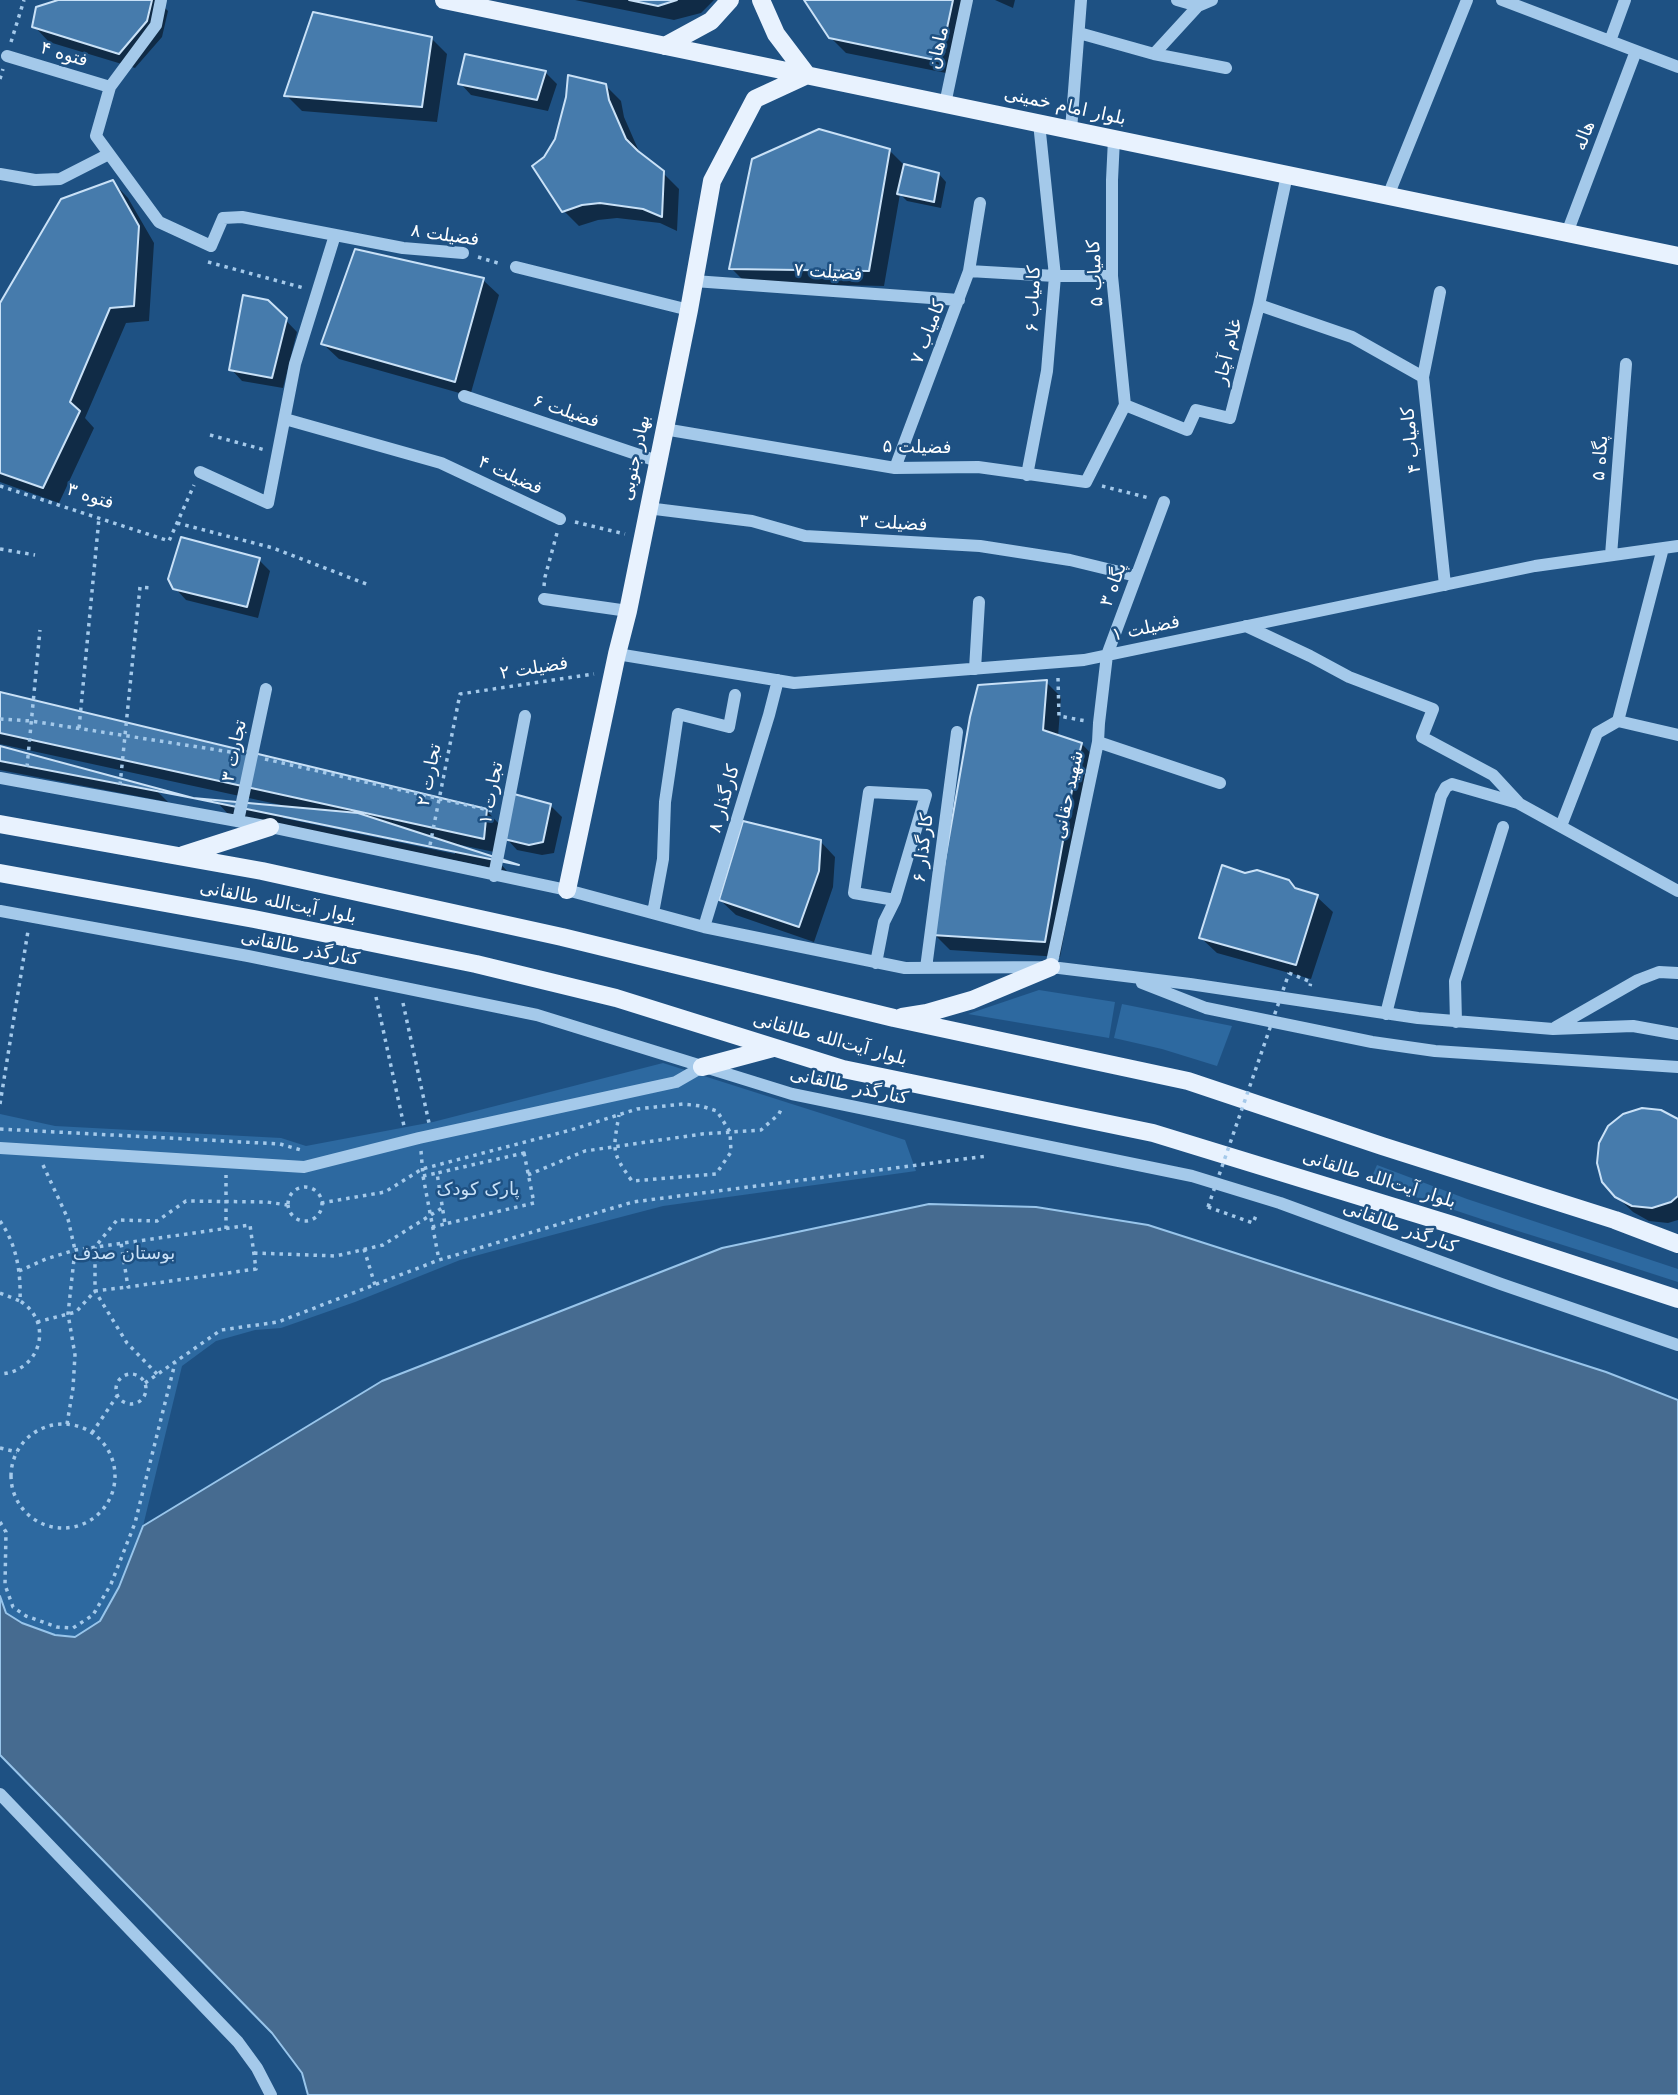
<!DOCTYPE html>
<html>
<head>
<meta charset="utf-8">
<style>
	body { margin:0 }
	canvas { display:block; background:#1e5183 }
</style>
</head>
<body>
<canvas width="1678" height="2095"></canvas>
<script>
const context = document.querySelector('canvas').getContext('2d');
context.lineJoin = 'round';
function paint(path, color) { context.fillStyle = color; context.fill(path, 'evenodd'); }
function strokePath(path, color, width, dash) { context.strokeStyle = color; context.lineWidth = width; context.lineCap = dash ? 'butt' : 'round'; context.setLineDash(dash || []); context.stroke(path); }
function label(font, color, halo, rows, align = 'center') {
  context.font = font + ' "DejaVu Sans",Cairo,sans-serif'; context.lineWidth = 5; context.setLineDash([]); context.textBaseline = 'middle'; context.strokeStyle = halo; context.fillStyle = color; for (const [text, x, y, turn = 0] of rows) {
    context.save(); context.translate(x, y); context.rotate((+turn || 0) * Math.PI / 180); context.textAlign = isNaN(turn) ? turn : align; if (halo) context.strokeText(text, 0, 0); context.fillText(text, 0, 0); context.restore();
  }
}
paint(new Path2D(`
	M1039,990L1115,1002L1109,1038L968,1014Z
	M1122,1004L1232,1026L1217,1066L1162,1049L1114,1038Z
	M663,1063L905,1140L916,1171L663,1206L556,1234L460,1260L355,1302L281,1328L255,1330L216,1341L182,1366L143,1526L119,1587L100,1622L75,1637L55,1635L22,1623L6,1613L0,1596V1114L55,1126L281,1138L306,1146L433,1122Z
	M1377,1165L1467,1199L1678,1269V1282C1575,1248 1472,1218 1370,1181Z`), '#2d69a0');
const water = new Path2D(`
	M929,1204L1036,1207L1148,1225L1606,1372L1678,1400V2095H308L302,2073L272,2033L0,1755V1596L6,1613L22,1623L55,1635L75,1637L100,1621L119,1587L143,1526L382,1381L722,1248Z`);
paint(water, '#466b90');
strokePath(water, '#98c5eb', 2);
paint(new Path2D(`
	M62,0H157L168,11L162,37L135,68L49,42L34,26Z
	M575,0H714L701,13L674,20Z
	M807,0H971L956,75L846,53L830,37Z
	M995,0H1015L1013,8Z
	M431,38L447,54L437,122L302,111L286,95Z
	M466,56L546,73L557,84L548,111L471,95L460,83Z
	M605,85L621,101L624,117L641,156L663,173L679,189L677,231L660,223L617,218L598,220L579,226L564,211L546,158Z
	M889,150L905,166L939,174L946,182L941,208L907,201L900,194L884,286L746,283L731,268Z
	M113,182L128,198L154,243L149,321L126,323L85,418L94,428L59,503L0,482V306Z
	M483,280L499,295L470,396L339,359L323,344Z
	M267,301L297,332L283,388L242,381L231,369Z
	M259,560L270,571L258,618L186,600L175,588Z
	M1046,682L1061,697L1058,737L1082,744L1097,760L1060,957L950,950L934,934Z
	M0,693L486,810L501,826L499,853L456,844L455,846L496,859L507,871L228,814L217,802L280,808L281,805L0,744ZM283,817H292L455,850V854L283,818Z
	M0,748L156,790L168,802L0,770Z
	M550,805L562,817L554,853L542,855L517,850L506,838Z
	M820,841L835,857L833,887L814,942L736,915L720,900Z
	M1289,881L1298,891L1317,897L1333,912L1311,979L1217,953L1201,938Z
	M1678,1121V1220L1668,1223L1649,1221L1633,1212L1616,1196Z`), '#0007');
const building = new Path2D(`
	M58,0H152L147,21L119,54L32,27L36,7Z
	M629,0H677L658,6Z
	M804,0H953L940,61L829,38Z
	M313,12L432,37L422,107L284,96Z
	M465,54L546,71L537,100L458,84Z
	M568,75L606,84L609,100L626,139L638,151L664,171L662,217L643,209L600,203L582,205L562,212L532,166L544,157L555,139L566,97Z
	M819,129L890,149L869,271L729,269L752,159Z
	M904,164L939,173L934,202L897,194Z
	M113,180L139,226L134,306L110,308L70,402L80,411L43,488L0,473V303L61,199Z
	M355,249L484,278L455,382L321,344Z
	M243,295L268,300L287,318L272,378L229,370Z
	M181,537L260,558L247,607L173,589L168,579Z
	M1047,680L1043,730L1082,743L1077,762L1045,942L932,935L970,717L978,685Z
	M0,692L487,809L484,839L0,733Z
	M0,746L193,798L0,761Z
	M514,794L551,804L543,842L529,845L504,839Z
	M193,798L358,813L519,865Z
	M743,821L821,840L819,871L799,927L719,900Z
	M1222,865L1245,873L1257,870L1289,880L1295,888L1318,895L1296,965L1199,938Z
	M1642,1108L1661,1110L1678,1119V1196L1671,1202L1652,1208L1632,1206L1615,1197L1602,1182L1597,1163L1599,1143L1608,1126L1623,1114Z`);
paint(building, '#467bac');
strokePath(building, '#c9e1f7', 2);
strokePath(new Path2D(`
	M11,42L24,0
	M0,79L3,69
	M478,257L501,264
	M208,262L304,288
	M210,435L265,450
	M0,486L169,541L194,485
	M1102,486L1149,498
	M575,522L625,534
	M177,523L273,548L369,585
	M0,549L35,555
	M544,586L545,577L557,533
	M1058,678L1059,716L1086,721
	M0,719L31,721L237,753
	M79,728L99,518
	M265,759L493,811
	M27,767L40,630
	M120,785L140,587L153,588
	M430,845L460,694L594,674
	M1289,973L1311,982L1310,986
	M376,997L404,1126
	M403,1003L429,1123
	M0,1104L28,931
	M0,1129L280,1144L301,1150
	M421,1151L423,1176L439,1260
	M524,1153L534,1203L445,1224L437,1173Z
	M43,1165L68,1219L75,1250L68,1314L75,1355L73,1388L67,1424
	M528,1175L585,1151L702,1134L761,1130L779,1114L782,1107
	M423,1176L437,1173
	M288 1204a17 17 0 1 1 34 0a17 17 0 1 1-34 0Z
	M321,1203L385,1192L422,1169L571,1130L637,1109L683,1104L701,1106L717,1111L730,1132L731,1152L716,1174L632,1181C611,1152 613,1150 619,1115
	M1208,1207L1253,1223L1257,1213
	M0,1221C17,1245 21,1273 20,1301C55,1323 40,1372 0,1374
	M432,1227L445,1224
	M226,1229V1175
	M364,1249L375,1285
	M254,1253L336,1256L383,1245L442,1208
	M19,1271L46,1259L75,1250L250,1225L256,1269L128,1287L121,1243
	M0,1293L20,1301
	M37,1322L76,1312L95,1291L128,1287
	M116 1389a15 15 0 1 1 30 0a15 15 0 1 1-30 0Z
	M157,1374L127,1343L95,1291V1247L117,1220L157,1221L186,1201L267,1202L287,1205
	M145,1383L221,1330L278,1322L439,1260L633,1202L987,1156
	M11 1476a52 52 0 1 1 104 0a52 52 0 1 1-104 0Z
	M92,1433L117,1396
	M0,1448L17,1452
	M0,1522L6,1532L5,1585L13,1607L26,1616L57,1627L73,1628L93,1615L111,1584L135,1523L175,1363`), '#a4c9ea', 3.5, [3.5, 5]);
strokePath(new Path2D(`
	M161,0L156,25L110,87L96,136L159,222L211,246L223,218L242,217L403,248L463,253
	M1177,0L1198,6L1200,1
	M1502,0L1678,67
	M1079,33L1154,54L1198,6L1212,0
	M1610,41L1625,0
	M1154,54L1226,68
	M7,56L110,87
	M945,104L967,0
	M1071,130L1081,0
	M1114,139L1112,180V276L1125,405
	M0,174L35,180L60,179L109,154
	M1388,196L1467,0
	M1567,233L1636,51
	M516,267L689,310
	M969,271L1055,276H1112
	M694,281L959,300
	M1440,292L1423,377L1445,585
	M1259,305L1352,337L1423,377
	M464,396L657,461
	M1125,405L1187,430L1196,410L1230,418L1259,305L1287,175
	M285,419L441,463L560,519
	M664,429L895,468L978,467L1086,482L1125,405
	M895,468L969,271L980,203
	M200,472L268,503L295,364L335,235
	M1027,475L1047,371L1055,276L1039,123
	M647,508L752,521L805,536L980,546L1070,560L1136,576
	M1611,555L1626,364
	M544,599L628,611
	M1246,626L1310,656L1349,677L1433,709L1422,737L1493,775L1518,802
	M617,654L794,683L1084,660L1535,566L1678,546
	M975,669L979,602
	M1618,721L1663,548
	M1098,742L1220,783
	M0,778L270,827L567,890L704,927L905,968L1051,967L1190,984L1418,1018L1553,1029L1633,1026L1678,1034
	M238,821L266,689
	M1561,826L1597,733L1618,721L1678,735
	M494,876L525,716
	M0,911L248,956L537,1015L792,1094L1192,1176L1280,1203L1501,1284L1678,1345
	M653,913L663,859L665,802L678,714L729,727L735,695
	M704,927L769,715L778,680
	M876,963L884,922L895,900L926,795L869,792L854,893L895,900
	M1051,967L1098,742L1099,723L1107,655L1164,502
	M926,968L957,732
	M1142,983L1206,1008L1372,1042L1435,1051L1678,1067
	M1386,1014L1441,796L1446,787L1452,784L1518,803L1678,891
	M1456,1022L1455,981L1503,827
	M1556,1027L1638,980L1659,972L1678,973
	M0,1148L304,1167L419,1138L676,1082L702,1067
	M0,1794L238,2042L257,2068L271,2095`), '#a4c9ea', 12);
strokePath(new Path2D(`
	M444,0L1678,256
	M665,46L711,21L730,0
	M0,824L262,871L562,937L894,1018L1188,1081L1382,1146L1615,1220L1678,1244
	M183,855L270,827
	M0,873L254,919L476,964L616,998L843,1069L1153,1133L1453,1225L1678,1299
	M567,890L617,654L628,611L689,310L712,181L755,99L807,75L776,34L761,0
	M902,1017L927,1013L972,1000L1051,967
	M702,1067L773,1048`), '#e8f2fe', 18);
strokePath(new Path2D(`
	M1208,1207L1289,973`), '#a4c9ea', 3.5, [3.5, 5]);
label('18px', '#fff', '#1e5183', [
	["ماهان",939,48,-78],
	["فتوه ۴",64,55,17],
	["بلوار امام خمینی",1065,107,12],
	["هاله",1585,136,-69],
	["فضیلت ۸",445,236,8],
	["فضیلت ۷",828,273,4],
	["کامیاب ۵",1096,273,-93],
	["کامیاب ۶",1034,299,-88],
	["کامیاب ۷",929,332,-69],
	["غلام آچار",1229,352,-76],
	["فضیلت ۶",566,412,19],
	["کامیاب ۴",1412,440,-96],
	["فضیلت ۵",917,448,1],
	["بهادر جنوبی",636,458,-78],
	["پگاه ۵",1601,458,-86],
	["فضیلت ۴",510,476,25],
	["فتوه ۳",90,497,18],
	["فضیلت ۳",893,524,3],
	["پگاه ۳",1114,585,-70],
	["فضیلت ۱",1146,629,-12],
	["فضیلت ۲",534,669,-9],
	["تجارت ۳",235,751,-78],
	["تجارت ۲",430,775,-79],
	["تجارت ۱",492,793,-79],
	["شهید حقانی",1069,795,-78],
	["کارگذار ۸",725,799,-74],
	["کارگذار ۶",924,848,-83],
	["بلوار آیت‌الله طالقانی",278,903,11],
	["کنارگذر طالقانی",300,949,11],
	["بلوار آیت‌الله طالقانی",830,1040,15],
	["کنارگذر طالقانی",849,1087,12],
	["بلوار آیت‌الله طالقانی",1379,1180,17],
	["کنارگذر طالقانی",1400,1228,20]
]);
label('18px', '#c9e1f7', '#1e5183', [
	["پارک کودک",478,1190],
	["بوستان صدف",124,1254]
]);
</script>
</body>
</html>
